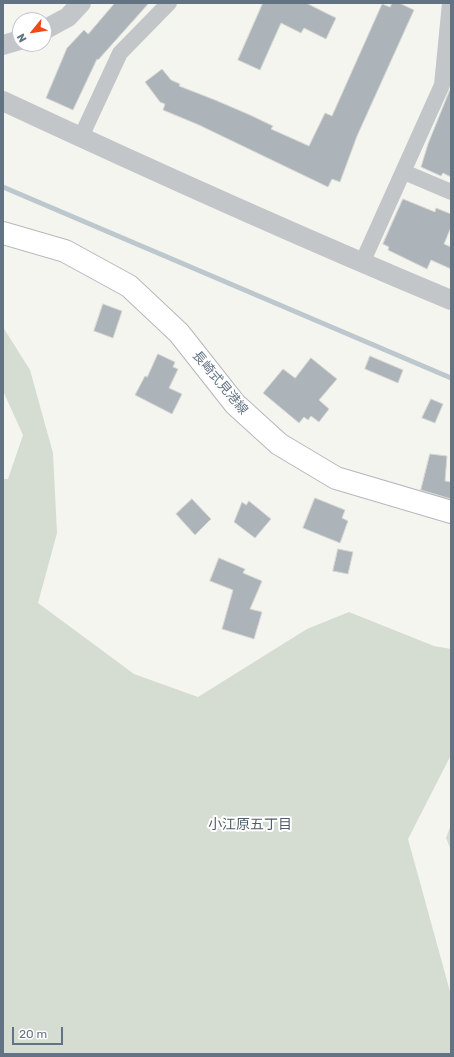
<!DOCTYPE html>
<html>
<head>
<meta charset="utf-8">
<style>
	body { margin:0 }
	#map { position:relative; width:454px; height:1057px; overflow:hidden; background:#f5f5f0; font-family:Rubik,sans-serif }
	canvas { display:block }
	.frame { position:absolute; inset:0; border:4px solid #627483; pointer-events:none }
	.north { position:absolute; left:12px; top:12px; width:40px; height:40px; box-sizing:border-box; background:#fff; border:1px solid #c0c7cd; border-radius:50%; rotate:240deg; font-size:11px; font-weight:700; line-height:16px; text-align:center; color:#627483 }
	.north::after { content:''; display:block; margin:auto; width:14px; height:18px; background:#ed4a18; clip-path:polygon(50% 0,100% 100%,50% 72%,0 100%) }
	.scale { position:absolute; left:12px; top:1027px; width:51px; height:18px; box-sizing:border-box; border:2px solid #627483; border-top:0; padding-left:5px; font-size:12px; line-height:14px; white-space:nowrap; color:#627483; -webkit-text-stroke:3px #fff; paint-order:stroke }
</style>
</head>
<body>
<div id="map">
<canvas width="454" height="1057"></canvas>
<div class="frame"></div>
<div class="north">N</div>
<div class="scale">20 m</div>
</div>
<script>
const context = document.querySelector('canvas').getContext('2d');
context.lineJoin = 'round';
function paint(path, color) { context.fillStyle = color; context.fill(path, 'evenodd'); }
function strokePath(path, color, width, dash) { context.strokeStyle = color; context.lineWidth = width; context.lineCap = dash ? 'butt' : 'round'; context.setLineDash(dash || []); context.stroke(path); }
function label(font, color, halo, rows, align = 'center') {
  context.font = font + ' Rubik,"Noto Sans JP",sans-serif'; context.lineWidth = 4; context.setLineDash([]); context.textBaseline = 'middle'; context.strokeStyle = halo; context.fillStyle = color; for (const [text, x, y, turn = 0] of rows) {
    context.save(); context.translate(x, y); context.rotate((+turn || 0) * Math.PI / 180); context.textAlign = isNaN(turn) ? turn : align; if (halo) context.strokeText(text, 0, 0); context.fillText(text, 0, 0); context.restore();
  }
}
paint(new Path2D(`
	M3,327L30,370L53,453L57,533L38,603L134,674L198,697L307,629L349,612L434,646L451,649V755L408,839L451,995V1054H3V479H8L23,435L3,391Z
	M451,824V850L446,838Z`), '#d5dcd1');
strokePath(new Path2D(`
	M3,187L451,378`), '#bcc8cd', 5);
const building = new Path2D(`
	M115,3H149L98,60L97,59L73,110L46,98L67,48L84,30L88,34Z
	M263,3H306L336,18L326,39L304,28L301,33L281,23L260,70L238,60Z
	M392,3H399L414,10L357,136L340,182L332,179L328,187L199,125L163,110L165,104L160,102L145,82L162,69L171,80L180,84L179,86L215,100L250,115L273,126L271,129L309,146L325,113L332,116L382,4L390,7Z
	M450,90H451V177L443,173L441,176L421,167L428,144Z
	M403,199L435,212L436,208L451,214V227L444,244L451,247V269L431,260L427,269L388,250L389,247L383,244Z
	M103,304L122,311L113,338L94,331Z
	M158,354L175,362L173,367L178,369L169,388L182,394L172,414L135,395L145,376L147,377Z
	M370,356L403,370L398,383L365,369Z
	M311,358L337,379L319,400L329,409L319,422L311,416L308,420L304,417L299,423L263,393L283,369L295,378Z
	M431,399L443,404L435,423L422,418Z
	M430,454L447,456L445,481L451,482V499L421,490Z
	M315,498L345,510L342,518L348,521L340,543L303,528Z
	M192,499L211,519L195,535L176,514Z
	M249,501L271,519L255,538L234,522L242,502L246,505Z
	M338,549L353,552L348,574L333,571Z
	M219,558L245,569L243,573L262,581L250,609L262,612L254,639L222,629L233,590L210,581Z`);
paint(building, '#acb4b9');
strokePath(building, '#d6d6d3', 1);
const secondary = new Path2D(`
	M3,233L65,251L129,286L179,333L235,404L279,444L336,478L451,512`);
strokePath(secondary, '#b4b9be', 24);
strokePath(new Path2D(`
	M81,137L120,53L169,3
	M404,172L451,192
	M362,263L442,85L450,3`), '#c2c6c9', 16);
strokePath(new Path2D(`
	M44,30L68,17L81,3
	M3,45L20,40
	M3,101C151,170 300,237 451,300`), '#c2c6c9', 20);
strokePath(secondary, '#fff', 22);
label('13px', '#627483', '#fff', [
	["長崎式見港線",220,383,50]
]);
label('14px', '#505d68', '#fff', [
	["小江原五丁目",250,825]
]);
</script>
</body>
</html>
